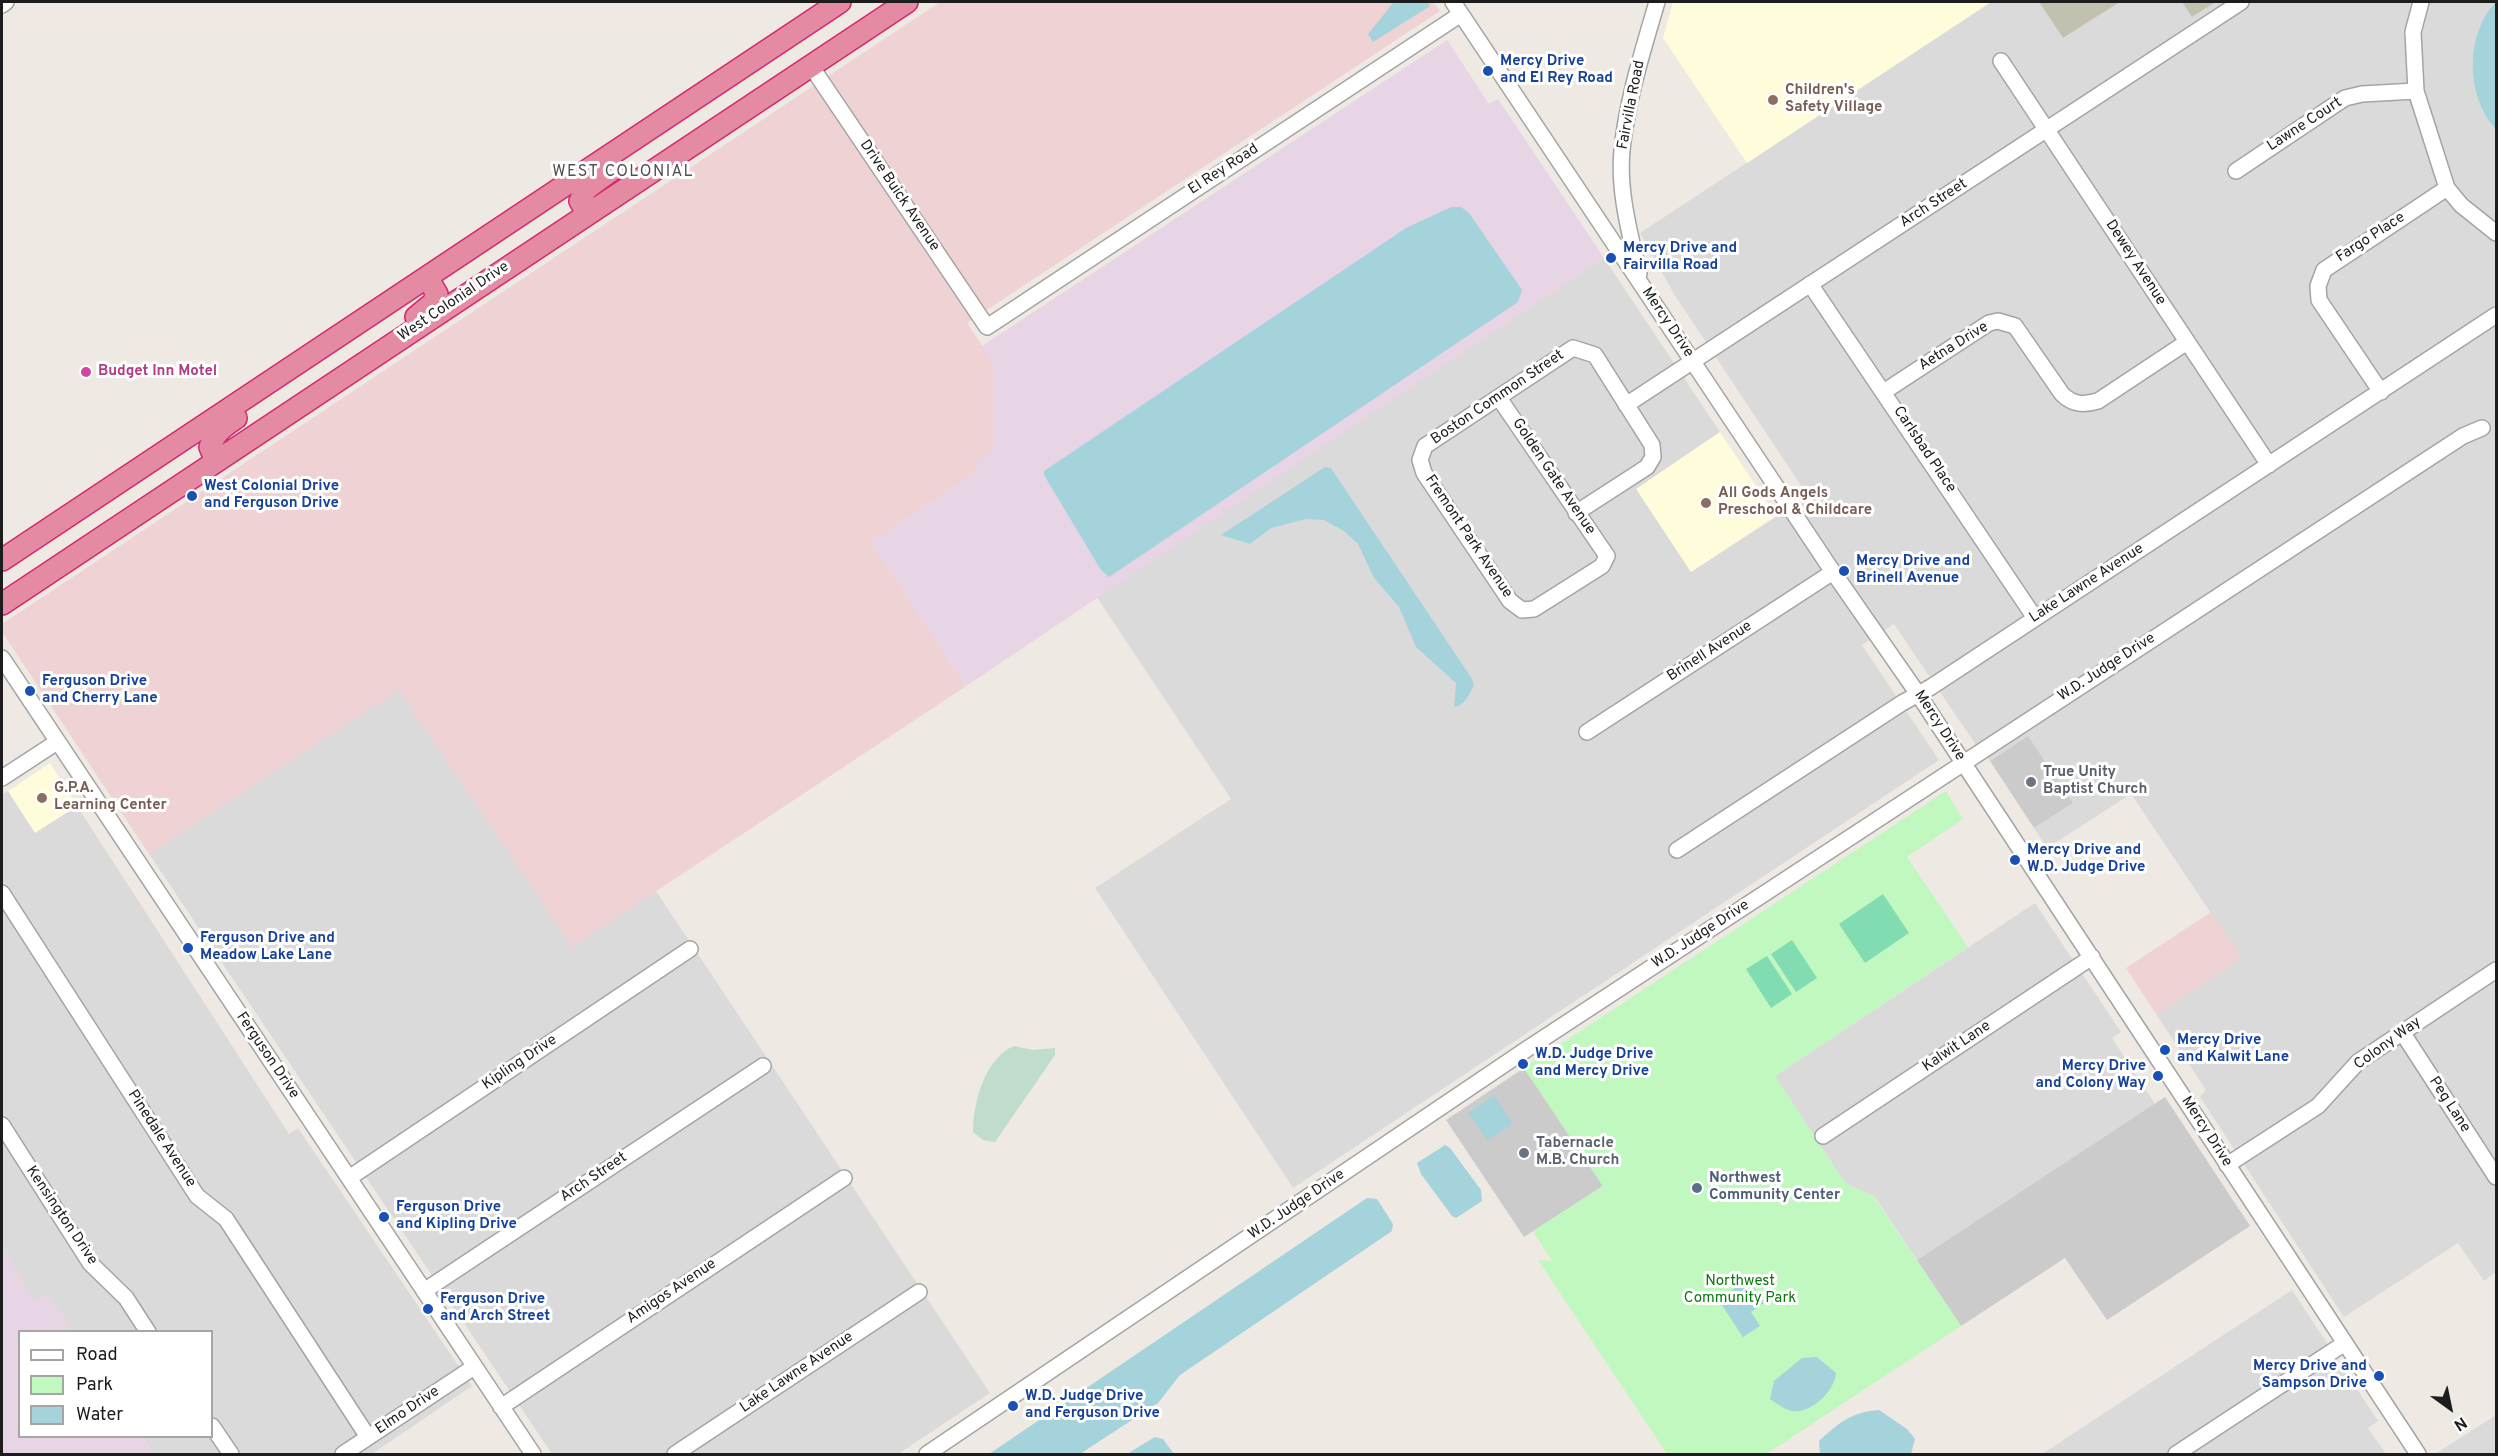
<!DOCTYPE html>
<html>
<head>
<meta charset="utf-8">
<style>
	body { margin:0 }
	#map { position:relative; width:2498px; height:1456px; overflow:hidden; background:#eee9e3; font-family:Overpass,sans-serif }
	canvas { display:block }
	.frame { position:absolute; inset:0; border:3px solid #1d1d1d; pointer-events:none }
	.legend { position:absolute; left:18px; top:1330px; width:195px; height:108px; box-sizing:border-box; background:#fff; border:2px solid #a5a5a5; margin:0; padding:8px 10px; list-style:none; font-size:18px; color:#1d1d1d }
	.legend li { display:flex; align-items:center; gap:12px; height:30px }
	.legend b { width:30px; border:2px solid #a5a5a5 }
	.north { position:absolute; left:2420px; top:1378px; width:60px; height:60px; -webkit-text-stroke:4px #fff; paint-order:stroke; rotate:147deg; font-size:16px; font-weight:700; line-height:24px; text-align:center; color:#1d1d1d }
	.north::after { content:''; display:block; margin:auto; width:21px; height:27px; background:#1d1d1d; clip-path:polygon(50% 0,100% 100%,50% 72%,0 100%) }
</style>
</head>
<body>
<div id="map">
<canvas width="2498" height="1456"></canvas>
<div class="frame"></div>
<ul class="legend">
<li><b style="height:8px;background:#fff"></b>Road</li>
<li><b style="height:16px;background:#c0f8c0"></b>Park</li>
<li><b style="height:16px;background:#a4d3db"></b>Water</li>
</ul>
<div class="north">N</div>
</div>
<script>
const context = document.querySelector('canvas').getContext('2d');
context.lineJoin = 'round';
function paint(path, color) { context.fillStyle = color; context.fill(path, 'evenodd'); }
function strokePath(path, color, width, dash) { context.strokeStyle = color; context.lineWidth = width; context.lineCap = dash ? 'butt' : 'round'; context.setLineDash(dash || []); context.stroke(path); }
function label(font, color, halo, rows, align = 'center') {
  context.font = font + ' Overpass,sans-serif'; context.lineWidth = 6; context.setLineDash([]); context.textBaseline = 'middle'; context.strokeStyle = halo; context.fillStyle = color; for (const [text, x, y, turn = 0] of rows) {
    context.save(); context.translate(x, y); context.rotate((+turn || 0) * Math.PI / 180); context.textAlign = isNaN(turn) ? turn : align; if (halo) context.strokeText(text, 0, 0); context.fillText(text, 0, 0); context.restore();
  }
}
paint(new Path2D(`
	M1991,2H2039L2063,38L2120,2H2182L2192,17L2216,2H2496V1272L2484,1281L2458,1243L2344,1317L2200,1097L2206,1090L2156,1014L2241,958L2131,794L2047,848L2034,828L2072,803L2028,736L1990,761L1983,750L1980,751L1894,624L1862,645L1939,760L1293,1188L1095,888L1231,799L1096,596L1604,258L1720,432L1637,489L1691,572L1808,496L1674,294L1640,233Z
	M399,689L572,946L656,891L990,1393L898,1454H552L149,854Z
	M8,791L35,832L77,806L289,1134L298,1128L472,1386L372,1454H154L142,1437L212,1436V1332L72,1331L47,1294L35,1302L2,1249V795Z
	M2035,903L2121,1032L2112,1038L2155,1104L1917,1260L1875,1197L1845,1183L1775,1076Z
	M2292,1290L2378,1421L2368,1428L2386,1454H2042Z
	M2496,1415V1454H2435Z`), '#dbdada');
paint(new Path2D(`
	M940,2H1433L1440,11L967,323L993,362V450L975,463L979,470L871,543L966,686L572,947L399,690L149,854L2,632V624Z
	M2211,912L2242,958L2156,1014L2126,968Z`), '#efd2d3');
paint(new Path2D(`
	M1447,40L1489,104L1498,99L1604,258L966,686L871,543L979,470L974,463L993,450V362L982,346Z
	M2,1249L35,1301L47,1294L72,1331L20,1332V1436L142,1437L154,1454H2Z`), '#e7d5e5');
paint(new Path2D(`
	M1673,2H1991L1747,163L1663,38Z
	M1720,432L1776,516L1691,572L1636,489Z
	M50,763L77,806L35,833L8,791Z`), '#fefcdb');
paint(new Path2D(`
	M2028,736L2073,803L2034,828L1990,761Z
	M1524,1068L1603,1186L1524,1237L1446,1120Z
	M2165,1097L2250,1226L2107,1320L2065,1258L1961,1326L1917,1260Z`), '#cbcbcb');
paint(new Path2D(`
	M2039,2H2120L2063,38Z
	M2182,2H2216L2192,17Z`), '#c2c1af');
paint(new Path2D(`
	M1014,1046L1033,1050L1055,1048V1055L995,1142L983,1140L973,1132C973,1103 985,1058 1014,1046Z`), '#c0dccd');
paint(new Path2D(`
	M1946,791L1963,819L1907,857L1968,947L1775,1076L1845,1183L1874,1197L1961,1326L1766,1454H1667L1538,1260L1552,1261L1533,1231L1603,1186L1524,1068Z`), '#c0f8c0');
paint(new Path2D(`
	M1883,894L1909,933L1865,963L1839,924Z
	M1792,940L1817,978L1796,992L1771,954Z
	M1767,956L1792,994L1771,1008L1746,969Z`), '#82dcb2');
paint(new Path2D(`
	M1394,2H1427L1430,6L1373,42L1368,34Z
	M2496,2V129C2465,97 2465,33 2496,2Z
	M1451,207H1461L1469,213L1522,290L1518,302L1109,577L1101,570L1044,475V471L1406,228Z
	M1325,467L1331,468L1472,679L1474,685C1469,694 1465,706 1454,707L1456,683L1416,647L1399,607L1374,578L1358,544L1344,531L1324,520L1306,519L1271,528L1250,544L1221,535Z
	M1494,1096L1511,1121V1125L1487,1140L1468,1113Z
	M1445,1145L1450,1148L1481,1190L1482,1201L1456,1218L1452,1216L1421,1174L1417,1163Z
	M1367,1198L1377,1199L1393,1224L1392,1231L1180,1375L1158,1403L1080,1454H989Z
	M1749,1279L1764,1303L1751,1312L1760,1326L1743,1337L1718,1299Z
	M1817,1357L1836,1373C1835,1391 1811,1414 1792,1411C1784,1409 1776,1403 1770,1399L1774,1381L1802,1358Z
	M1879,1410L1907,1429L1915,1439L1911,1454H1820L1819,1441C1839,1423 1851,1412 1879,1410Z
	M1155,1437L1163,1439L1174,1454H1127Z`), '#a4d3db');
const minor = new Path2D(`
	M1453,2L1833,572L1918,694L2418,1454
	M2421,2L2413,32L2416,91L2447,188L2461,205L2496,233
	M2,5L6,2
	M2001,61L2269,465
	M811,66L987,327L1461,14
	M2236,171L2345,98L2362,94L2416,91
	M1639,274C1630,233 1618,192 1622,150C1627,100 1643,50 1657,2
	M1810,284L2035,618
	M1885,391L1989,323L1998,321L2015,326L2062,394C2073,405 2084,405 2098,401L2187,342
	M2381,392L2319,300L2318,286L2324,270L2447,188
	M1499,398L1607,556L1602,566L1534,609L1522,610L1510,601L1424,473L1420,460L1425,446L1573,348L1595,355L1652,445L1653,457L1647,467L1576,513
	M1626,405L2241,2
	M2,658L533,1454
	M1587,732L1833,572
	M2,778L57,742
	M1677,850L1902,703L1931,687L2496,315
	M2,893L197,1196L226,1219L368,1437
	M2402,1032L2496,1177
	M2,1125L90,1263L126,1298L148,1332
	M1823,1136L2092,957
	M2227,1165L2318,1106L2358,1062L2496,970
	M349,1178L690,949
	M424,1291L763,1066
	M501,1407L844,1178
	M212,1426L231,1454
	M343,1454L474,1367
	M675,1454L919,1292
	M927,1454L1527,1049L2463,436L2482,428
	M2176,1454L2345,1343`);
const highway = new Path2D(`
	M588,214L580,201L586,189L612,170
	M416,317L433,303L437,294L427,277
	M216,461L210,447C215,432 223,427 236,418
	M2,560L840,2
	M2,604L907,2`);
strokePath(minor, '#a4a4a4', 18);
strokePath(highway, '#d42770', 24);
strokePath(minor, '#fff', 15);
strokePath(highway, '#e48ba3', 21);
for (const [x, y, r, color] of [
	[1488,71,6,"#1a4fb4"],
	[1773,100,6,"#8d6e63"],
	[1611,258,6,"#1a4fb4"],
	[86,372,6,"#d1479c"],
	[192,496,6,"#1a4fb4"],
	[1706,503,6,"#8d6e63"],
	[1844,571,6,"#1a4fb4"],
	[30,691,6,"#1a4fb4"],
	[2031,782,6,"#6b7280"],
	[42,798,6,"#8d6e63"],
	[2015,860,6,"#1a4fb4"],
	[188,948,6,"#1a4fb4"],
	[2165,1050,6,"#1a4fb4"],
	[1523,1064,6,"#1a4fb4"],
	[2158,1076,6,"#1a4fb4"],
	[1524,1153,6,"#6b7280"],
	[1697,1188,6,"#5c6f8a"],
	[384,1217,6,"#1a4fb4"],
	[428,1309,6,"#1a4fb4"],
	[2379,1376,6,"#1a4fb4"],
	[1013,1406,6,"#1a4fb4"]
]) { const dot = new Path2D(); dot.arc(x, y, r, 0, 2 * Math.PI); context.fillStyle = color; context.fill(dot); strokePath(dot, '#fff', 2); }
label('bold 15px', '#164399', '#fff', [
	["Mercy Drive",1500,62],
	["and El Rey Road",1500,79],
	["Mercy Drive and",1623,249],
	["Fairvilla Road",1623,266],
	["West Colonial Drive",204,487],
	["and Ferguson Drive",204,504],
	["Mercy Drive and",1856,562],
	["Brinell Avenue",1856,579],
	["Ferguson Drive",42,682],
	["and Cherry Lane",42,699],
	["Mercy Drive and",2027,851],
	["W.D. Judge Drive",2027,868],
	["Ferguson Drive and",200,939],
	["Meadow Lake Lane",200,956],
	["Mercy Drive",2177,1041],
	["and Kalwit Lane",2177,1058],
	["W.D. Judge Drive",1535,1055],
	["and Mercy Drive",1535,1072],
	["Mercy Drive",2146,1067,"right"],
	["and Colony Way",2146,1084,"right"],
	["Ferguson Drive",396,1208],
	["and Kipling Drive",396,1225],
	["Ferguson Drive",440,1300],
	["and Arch Street",440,1317],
	["Mercy Drive and",2367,1367,"right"],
	["Sampson Drive",2367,1384,"right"],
	["W.D. Judge Drive",1025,1397],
	["and Ferguson Drive",1025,1414]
], 'left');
label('bold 15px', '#785e54', '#fff', [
	["Children's",1785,91],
	["Safety Village",1785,108],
	["All Gods Angels",1718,494],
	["Preschool & Childcare",1718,511],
	["G.P.A.",54,789],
	["Learning Center",54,806]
], 'left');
label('15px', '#1d1d1d', '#fff', [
	["Fairvilla Road",1632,105,-79],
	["Lawne Court",2305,125,-33],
	["El Rey Road",1224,170,-33],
	["Drive Buick Avenue",899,196,56],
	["Arch Street",1934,204,-33],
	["Fargo Place",2371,238,-33],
	["Dewey Avenue",2135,263,57],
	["West Colonial Drive",454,302,-34],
	["Mercy Drive",1667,323,56],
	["Aetna Drive",1954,347,-32],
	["Boston Common Street",1498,398,-34],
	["Carlsbad Place",1924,450,56],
	["Golden Gate Avenue",1553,477,56],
	["Fremont Park Avenue",1468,537,56],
	["Lake Lawne Avenue",2087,584,-33],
	["Brinell Avenue",1710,652,-33],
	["W.D. Judge Drive",2107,668,-33],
	["Mercy Drive",1939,726,57],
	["W.D. Judge Drive",1701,935,-33],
	["Colony Way",2388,1044,-36],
	["Kalwit Lane",1957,1047,-34],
	["Ferguson Drive",267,1056,56],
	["Kipling Drive",520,1063,-34],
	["Peg Lane",2449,1105,57],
	["Mercy Drive",2206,1132,57],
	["Pinedale Avenue",161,1139,57],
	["Arch Street",594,1178,-34],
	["W.D. Judge Drive",1297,1205,-34],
	["Kensington Drive",61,1216,56],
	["Amigos Avenue",672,1292,-34],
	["Lake Lawne Avenue",797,1373,-34],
	["Elmo Drive",408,1411,-34]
]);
label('bold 15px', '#b23c85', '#fff', [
	["Budget Inn Motel",98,372]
], 'left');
label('bold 15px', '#5b616d', '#fff', [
	["True Unity",2043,773],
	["Baptist Church",2043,790],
	["Tabernacle",1536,1144],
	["M.B. Church",1536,1161]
], 'left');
label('bold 15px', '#4e5e75', '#fff', [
	["Northwest",1709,1179],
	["Community Center",1709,1196]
], 'left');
label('15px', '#0d780e', '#fff', [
	["Northwest",1740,1282],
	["Community Park",1740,1299]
]);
context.letterSpacing = '1.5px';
label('16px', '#505050', '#fff', [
	["WEST COLONIAL",623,173]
]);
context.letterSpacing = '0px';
</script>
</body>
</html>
